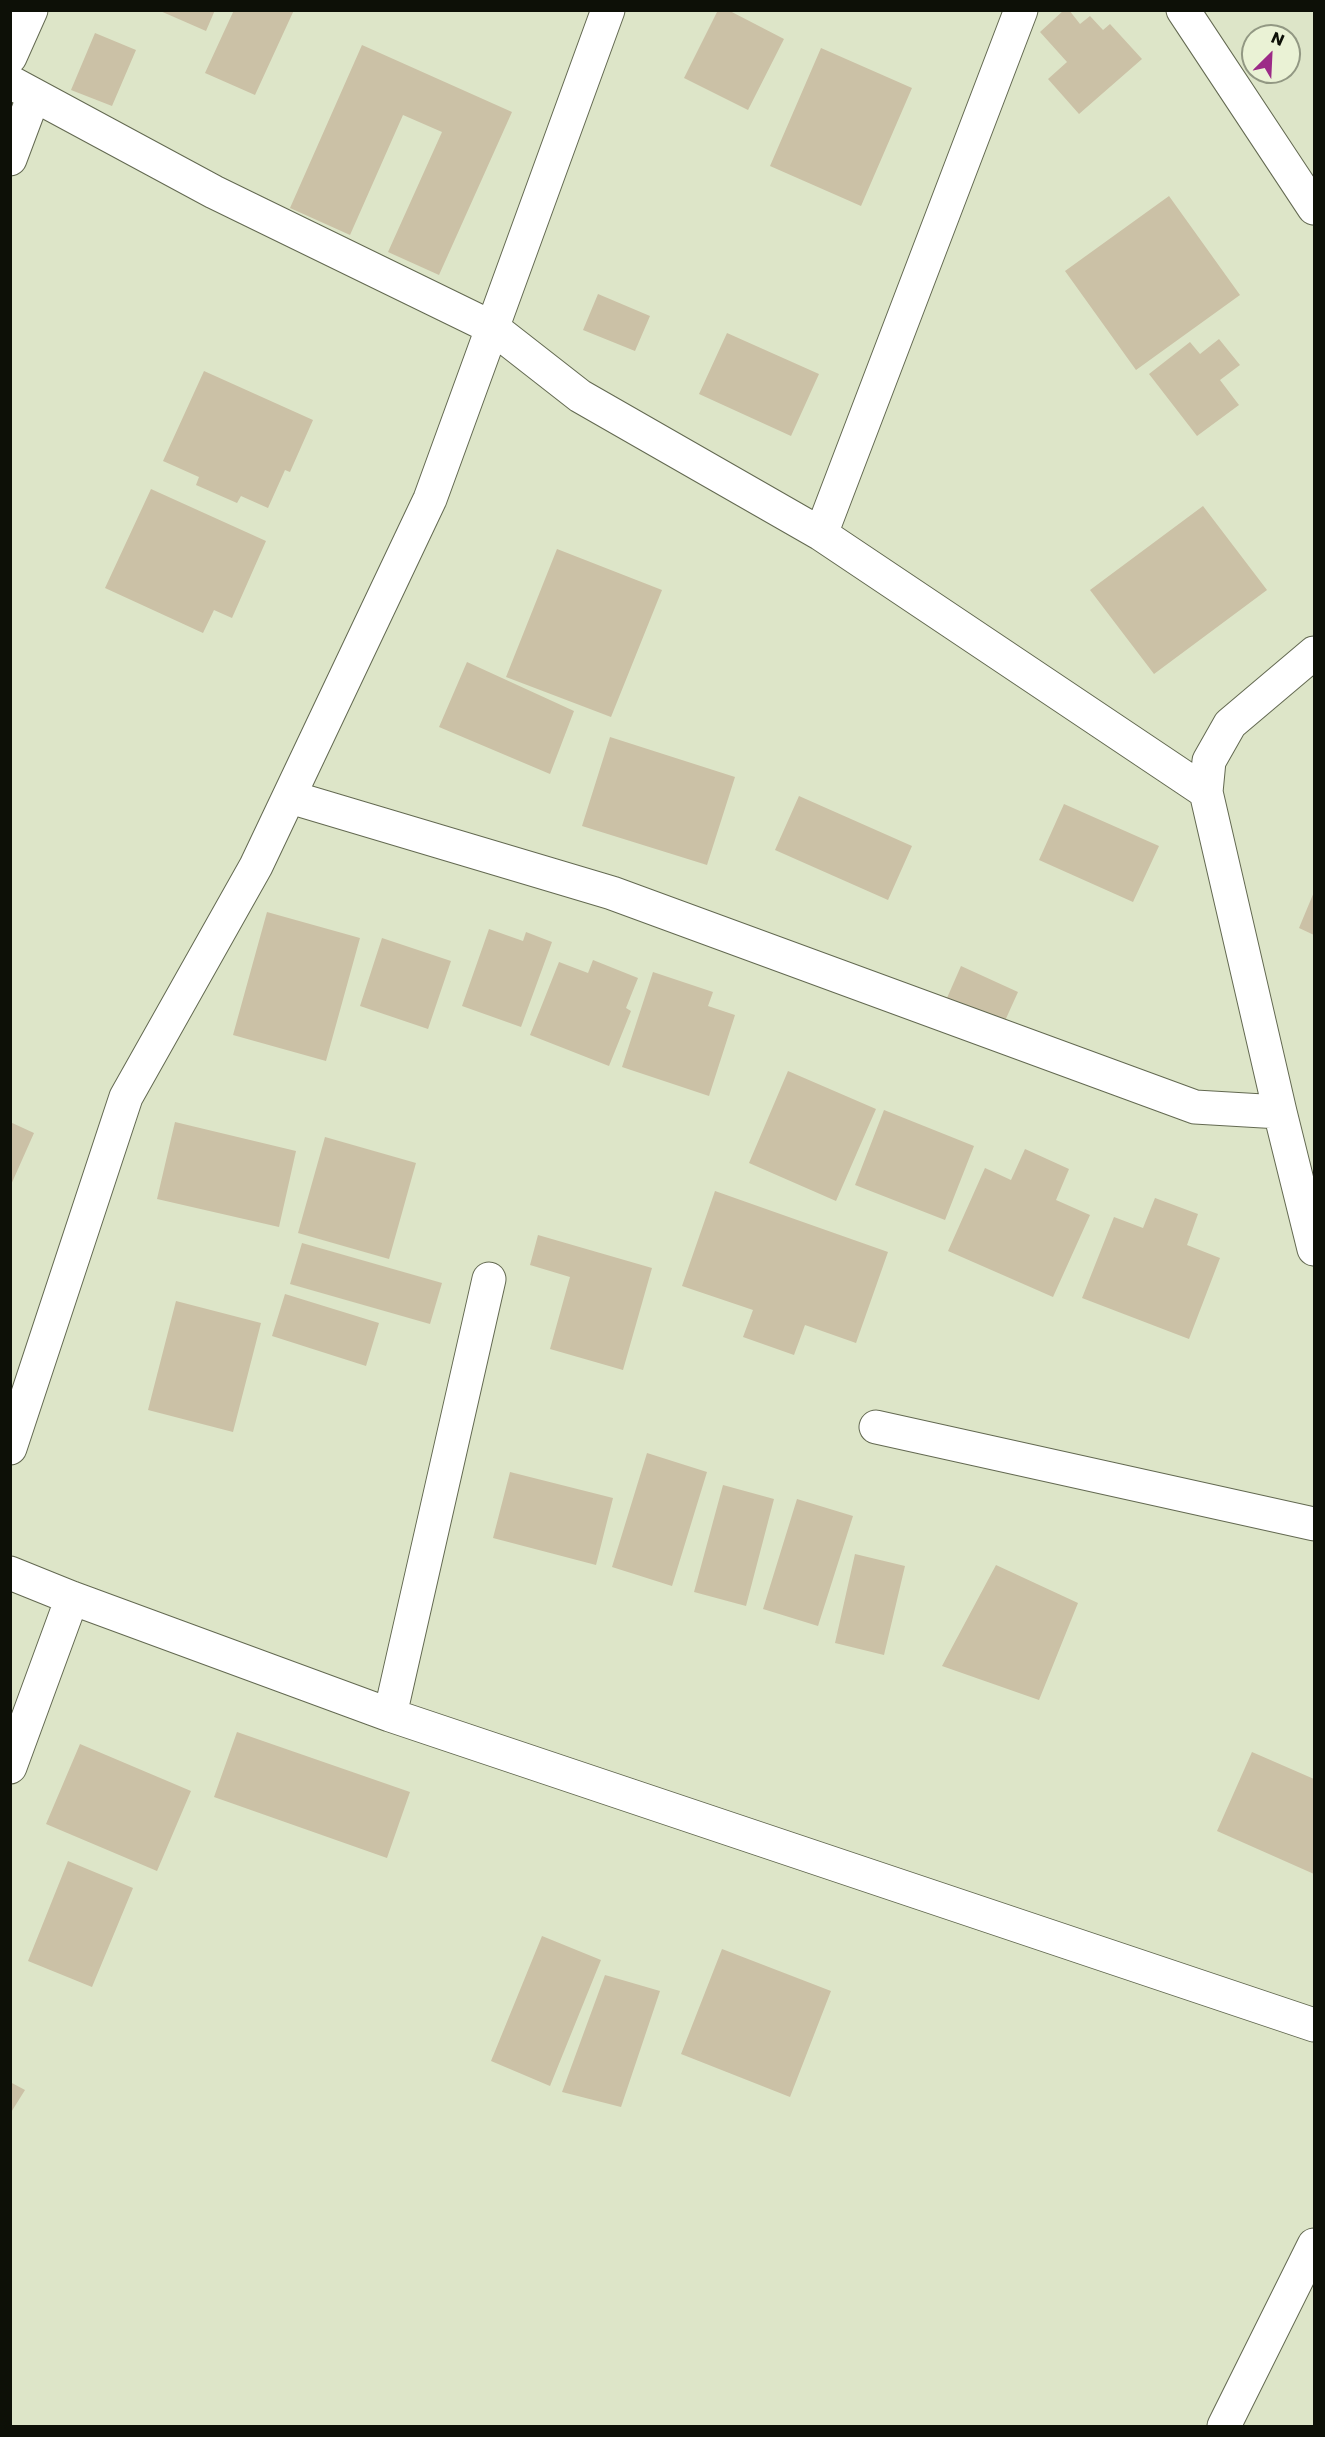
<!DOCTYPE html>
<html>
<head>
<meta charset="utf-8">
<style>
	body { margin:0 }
	#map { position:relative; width:1325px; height:2437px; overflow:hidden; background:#dde5c8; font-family:Poppins,sans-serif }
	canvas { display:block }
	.frame { position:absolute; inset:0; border:12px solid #0d1007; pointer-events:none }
	.north { position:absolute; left:1241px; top:24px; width:60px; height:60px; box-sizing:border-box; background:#eaf2d5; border:2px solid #929883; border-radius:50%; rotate:24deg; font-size:16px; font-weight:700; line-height:24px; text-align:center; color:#0d1007 }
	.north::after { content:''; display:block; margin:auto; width:21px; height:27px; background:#9c2a87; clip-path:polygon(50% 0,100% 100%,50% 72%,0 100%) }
</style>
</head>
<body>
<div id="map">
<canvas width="1325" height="2437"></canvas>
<div class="frame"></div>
<div class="north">N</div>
</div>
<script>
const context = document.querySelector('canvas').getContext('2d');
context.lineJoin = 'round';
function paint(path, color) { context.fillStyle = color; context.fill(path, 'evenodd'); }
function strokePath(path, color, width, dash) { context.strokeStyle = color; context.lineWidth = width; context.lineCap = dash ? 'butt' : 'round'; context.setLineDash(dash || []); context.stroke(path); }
paint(new Path2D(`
	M158,10H215L206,31Z
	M234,10H294L255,95L205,73Z
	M718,10H728L784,39L748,110L684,78Z
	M1064,10H1069L1080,24L1090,16L1103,30L1110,24L1142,59L1079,114L1048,79L1067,62L1040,32Z
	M95,33L136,50L112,106L71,90Z
	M362,45L512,112L439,275L388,252L442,132L403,115L350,235L290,208Z
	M821,48L912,88L861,206L770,166Z
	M1169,196L1240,295L1136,370L1065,271Z
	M598,294L650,316L635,351L583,330Z
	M727,333L819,374L791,436L699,394Z
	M1219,339L1240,365L1220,380L1239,405L1197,436L1149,374L1190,342L1200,354Z
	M204,371L313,420L290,472L285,470L268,508L241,496L237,503L196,485L199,477L163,461Z
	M151,489L266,541L232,618L214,610L203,633L105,588Z
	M1203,506L1267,590L1154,674L1090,590Z
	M557,549L662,590L611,717L506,677Z
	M467,662L574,711L550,774L439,727Z
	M610,737L735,777L707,865L582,826Z
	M799,796L912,846L888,900L775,850Z
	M1064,804L1159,846L1133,902L1039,860Z
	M1314,892V935L1299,928Z
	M267,912L360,938L326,1061L233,1035Z
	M489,929L523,941L526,932L552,942L521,1027L462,1006Z
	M382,938L451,961L428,1029L360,1006Z
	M593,960L638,978L626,1008L631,1011L609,1066L530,1035L559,962L588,973Z
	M961,966L1018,992L1004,1023L947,998Z
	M653,972L713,992L708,1006L735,1015L709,1096L622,1067Z
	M788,1071L876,1109L836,1201L749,1163Z
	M884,1110L974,1146L945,1220L855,1185Z
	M10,1122L34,1133L10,1187Z
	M175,1122L296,1151L279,1227L157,1199Z
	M325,1137L416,1163L389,1259L298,1233Z
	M1025,1149L1069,1169L1056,1200L1090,1215L1053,1297L948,1251L985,1168L1011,1180Z
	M715,1191L888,1252L856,1343L805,1325L794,1355L743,1337L753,1310L682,1286Z
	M1155,1198L1198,1214L1187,1245L1220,1258L1189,1339L1082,1298L1114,1217L1143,1228Z
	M538,1235L652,1268L623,1370L550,1349L570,1277L530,1265Z
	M302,1243L442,1283L430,1324L290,1284Z
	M285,1294L379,1323L366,1366L272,1336Z
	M176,1301L261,1323L233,1432L148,1410Z
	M647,1453L707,1472L672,1586L612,1567Z
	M510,1472L613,1498L596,1565L493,1538Z
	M723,1485L774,1499L746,1606L694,1592Z
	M797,1499L853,1516L818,1626L763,1609Z
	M855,1554L905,1566L884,1655L835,1643Z
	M996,1565L1078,1603L1039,1700L942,1666Z
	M237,1732L410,1792L387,1858L214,1797Z
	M80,1744L191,1791L157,1871L46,1824Z
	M1252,1752L1314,1779V1874L1217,1831Z
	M68,1861L133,1888L92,1987L28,1961Z
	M542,1936L601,1960L550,2086L491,2061Z
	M722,1949L831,1991L790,2097L681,2054Z
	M605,1975L660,1991L621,2107L562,2092Z
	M10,2082L25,2090L10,2114Z`), '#cbc1a6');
const street = new Path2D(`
	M1183,10L1314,208
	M10,57L31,10
	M10,82L214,192L493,328L580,396L821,534L1206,792
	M10,159L34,95
	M821,534L1021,10
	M1314,653L1230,724L1209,761L1206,792L1280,1112L1314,1249
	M290,797L612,893L1195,1107L1280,1112
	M876,1427L1314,1524
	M10,1448L126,1097L256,866L430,499L608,10
	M10,1573L72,1598L390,1715L1314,2025
	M390,1715L489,1279
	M10,1767L72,1598
	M1224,2426L1314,2245`);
strokePath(street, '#636951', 35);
strokePath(street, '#fff', 33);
</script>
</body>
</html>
